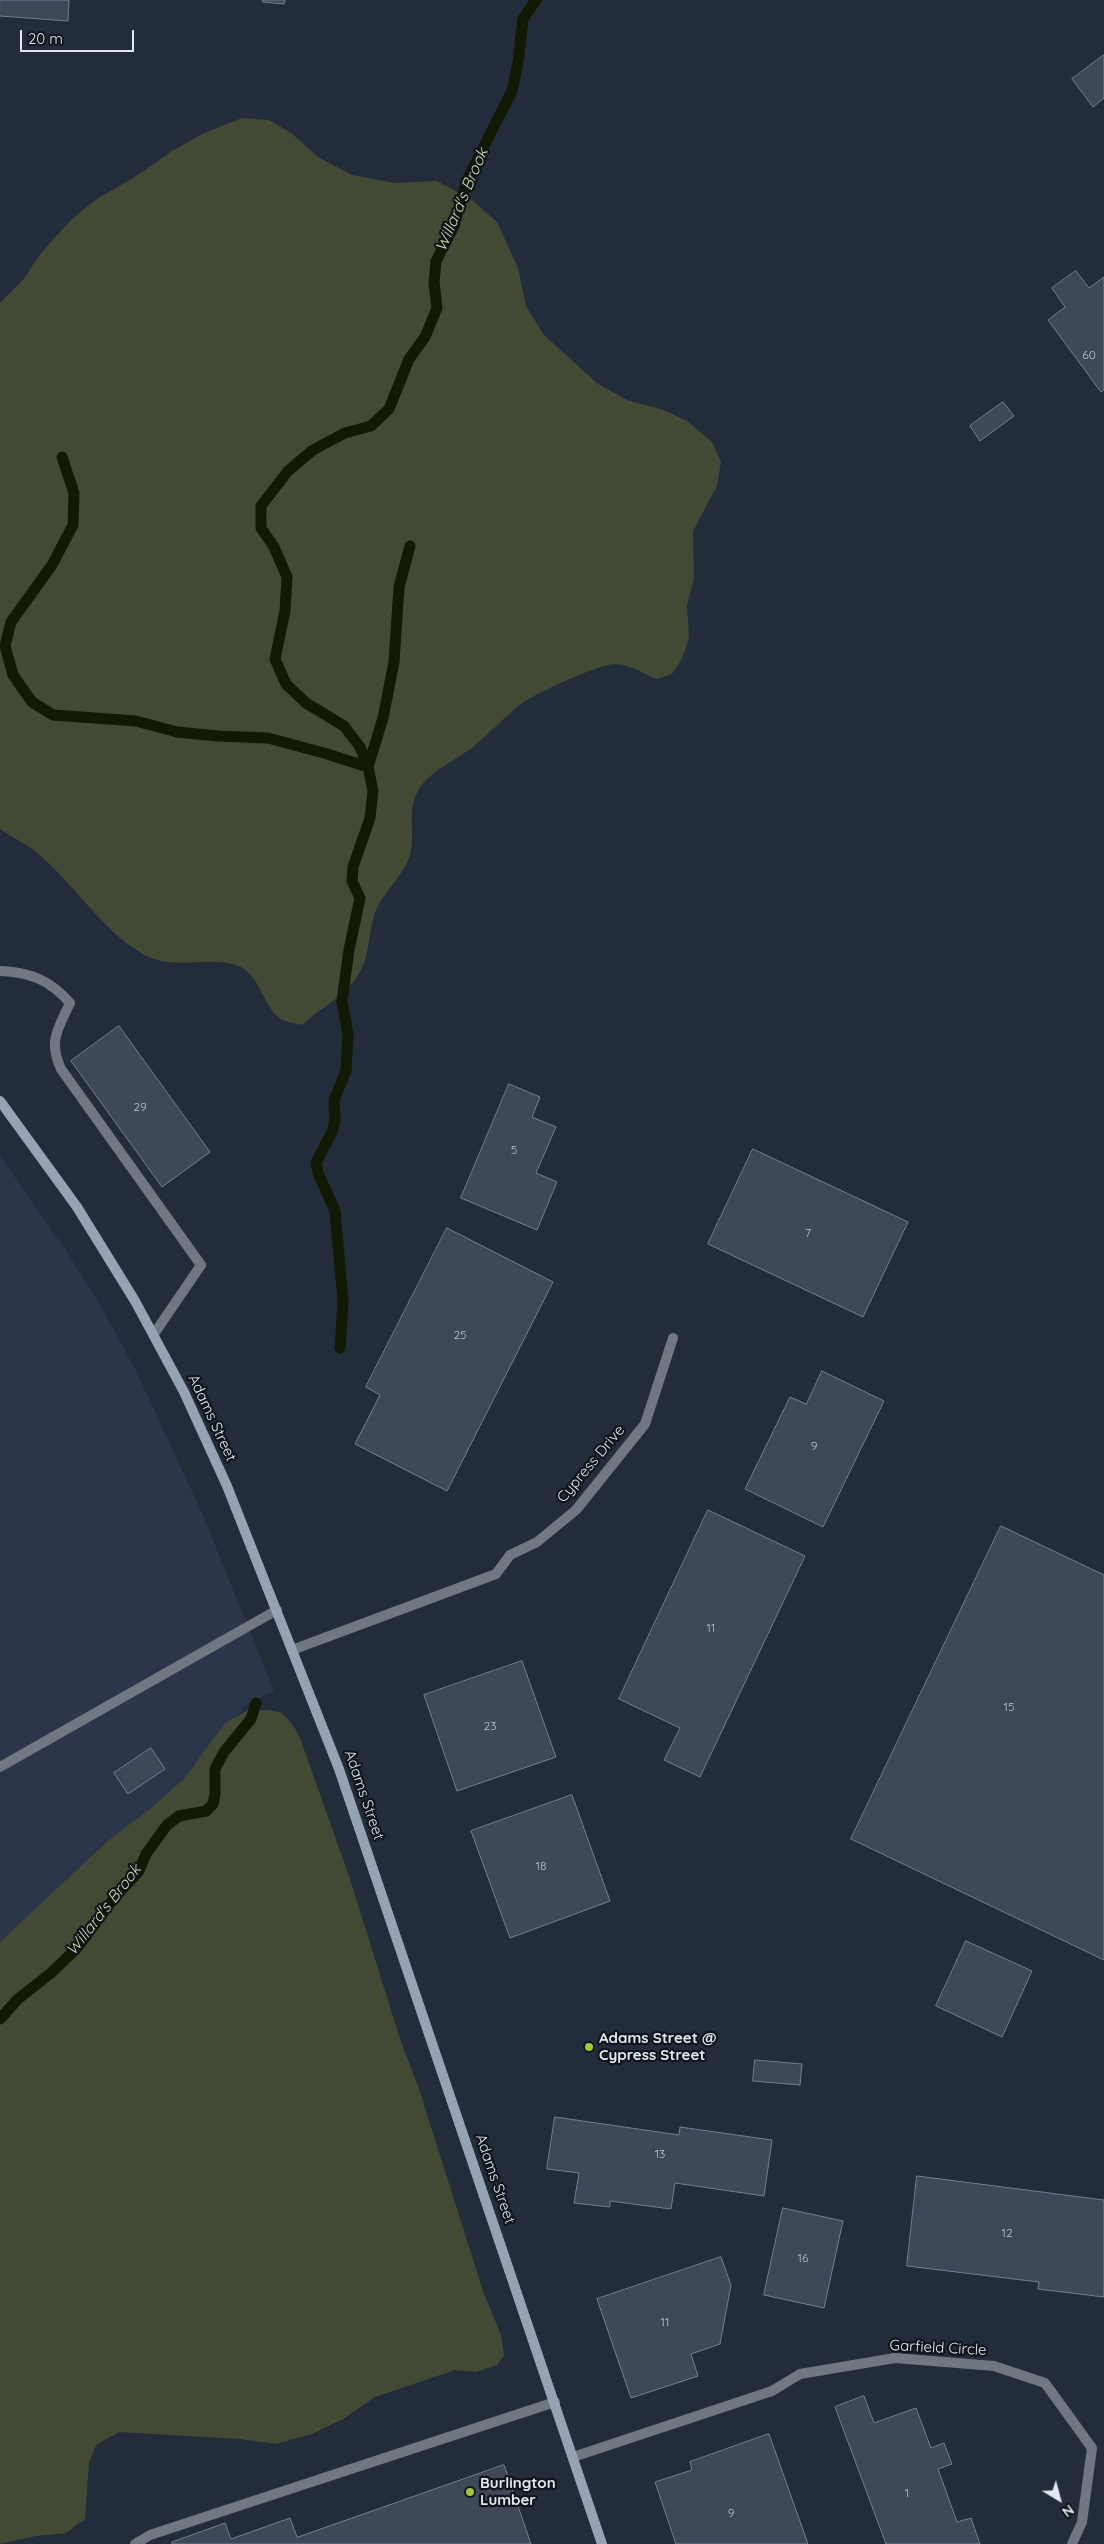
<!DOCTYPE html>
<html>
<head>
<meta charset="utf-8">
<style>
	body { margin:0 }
	#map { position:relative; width:1104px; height:2544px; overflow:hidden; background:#232c3b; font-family:Quicksand,sans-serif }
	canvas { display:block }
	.north { position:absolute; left:1034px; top:2474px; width:50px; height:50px; -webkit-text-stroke:4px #10141b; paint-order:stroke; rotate:143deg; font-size:14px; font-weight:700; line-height:20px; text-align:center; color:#e2e8f2 }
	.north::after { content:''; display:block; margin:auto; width:18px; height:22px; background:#e2e8f2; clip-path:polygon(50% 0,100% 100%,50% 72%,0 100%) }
	.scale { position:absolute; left:20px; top:30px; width:114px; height:22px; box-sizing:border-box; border:2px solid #e2e8f2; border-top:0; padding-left:6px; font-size:15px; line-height:18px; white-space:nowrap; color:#e2e8f2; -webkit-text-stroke:4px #10141b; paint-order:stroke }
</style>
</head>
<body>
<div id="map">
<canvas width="1104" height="2544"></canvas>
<div class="north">N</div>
<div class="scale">20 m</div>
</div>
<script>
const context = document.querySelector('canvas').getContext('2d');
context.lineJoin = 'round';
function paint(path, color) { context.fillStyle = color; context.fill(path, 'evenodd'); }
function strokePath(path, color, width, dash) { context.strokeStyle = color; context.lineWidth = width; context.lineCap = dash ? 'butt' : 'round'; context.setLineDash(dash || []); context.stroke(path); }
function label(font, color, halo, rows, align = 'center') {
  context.font = font + ' Quicksand,sans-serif'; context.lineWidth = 4.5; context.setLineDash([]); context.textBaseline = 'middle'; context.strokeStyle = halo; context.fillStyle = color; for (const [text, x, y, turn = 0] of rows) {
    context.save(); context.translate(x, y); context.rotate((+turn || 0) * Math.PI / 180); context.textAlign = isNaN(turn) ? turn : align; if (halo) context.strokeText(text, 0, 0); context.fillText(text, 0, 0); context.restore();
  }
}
paint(new Path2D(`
	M0,1156L67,1252L102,1308L136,1371L202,1513L274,1691L245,1705L193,1782L0,1945Z`), '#2b364a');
paint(new Path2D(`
	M242,118L269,120L291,133L318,157L352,175L395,183L437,181L472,200L497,222L518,268L526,306L544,335L598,384L627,400L664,410L687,421L712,442L721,462L717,486L693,531L694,579L687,605L689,638L682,659L672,674L656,679C642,673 630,664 614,664C598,665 538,692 524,702C506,715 490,733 473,747C455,761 431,770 419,789C406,810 416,833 410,855C404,874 387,889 378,906C368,926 371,948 362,968C351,992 321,1008 302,1025C296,1023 288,1023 283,1020C265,1012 261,977 241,967C210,954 173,972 143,954C100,929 74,883 36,852C25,843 12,837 0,829V303L23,280L41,253L72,219L95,200L135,177L172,151L204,133Z
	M248,1710C280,1710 284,1708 300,1738L349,1876L401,2042L418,2086L484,2294L501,2335L504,2355L497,2365L476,2372L455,2370L375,2397L343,2419L312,2434L276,2444L240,2439L119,2432L96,2445L89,2463L85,2519L66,2533L36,2536L0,2544V1942L109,1840L150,1809L184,1779L225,1723Z`), '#424a34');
strokePath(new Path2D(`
	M62,457L74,493L73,525L52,565L11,622L5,646L13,675L32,702L53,715L136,721L177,732L218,736L268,738L324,753L368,767L383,718L394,662L399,587L410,546
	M340,1348L343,1301L335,1211L318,1173L316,1163L333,1130L335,1118L334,1100L346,1071L348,1034L342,1001L349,950L360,898L352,881L353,867L370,818L373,791L368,767L360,747L344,726L306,703L286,684L275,659L285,611L287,577L274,547L261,528V506L288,471L313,450L345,433L371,426L389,409L409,359L425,337L437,308L434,283L436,261L454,226L467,180L512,91L518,62L523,19L536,0
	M0,2019L18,1999L51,1973L77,1948L114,1898L139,1871L146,1854L167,1825L179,1816L206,1811L213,1804L215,1794V1769L224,1752L251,1719L256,1703`), '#121902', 11);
const building = new Path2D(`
	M0,0H69L68,21L0,16Z
	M263,0H285L284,4L263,2Z
	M1104,55V98L1093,107L1072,79Z
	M1076,271L1089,288L1104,277V390L1101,392L1048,320L1065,307L1052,288Z
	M1003,402L1014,416L980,441L970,426Z
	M119,1026L210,1152L162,1187L71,1061Z
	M509,1084L540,1097L532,1117L556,1127L536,1173L557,1182L537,1230L461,1198Z
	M753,1149L908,1222L863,1317L708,1244Z
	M447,1228L553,1282L447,1491L355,1444L380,1395L366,1387Z
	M822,1371L884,1401L823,1527L745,1489L790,1397L806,1404Z
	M708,1510L805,1556L700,1777L664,1760L680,1728L619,1699Z
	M1001,1526L1104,1575V1960L851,1839Z
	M522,1661L556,1757L457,1791L424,1695Z
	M151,1748L165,1769L128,1794L114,1773Z
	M572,1795L610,1901L510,1938L471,1831Z
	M966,1941L1032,1971L1002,2037L936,2006Z
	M755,2060L802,2064L800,2085L753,2081Z
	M555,2117L679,2135L680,2127L772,2140L764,2196L675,2183L671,2209L610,2201V2207L574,2203L579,2173L547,2169Z
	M917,2176L1104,2200V2297L1038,2289L1039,2282L907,2266Z
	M783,2208L843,2221L824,2308L764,2295Z
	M721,2257L731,2285L720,2344L691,2354L698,2376L631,2398L597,2299Z
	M864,2396L874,2423L916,2408L931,2448L944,2443L952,2464L938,2469L957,2522L971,2518L980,2544H886L835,2407Z
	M769,2434L808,2544H676L655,2482L692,2470L690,2462Z
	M504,2465L531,2544H172V2542L225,2523L231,2539L290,2518L297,2537Z`);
paint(building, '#3e4859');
strokePath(building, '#757f92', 1);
strokePath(new Path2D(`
	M0,971C30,972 50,980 70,1003C58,1029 48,1041 61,1069L201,1265L154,1334
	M0,1767L277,1610
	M135,2544L150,2535L555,2402`), '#707783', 10);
strokePath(new Path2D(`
	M292,1650L496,1574L510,1555L537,1542L576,1510L645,1424L673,1338
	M573,2457L772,2391L800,2374L895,2358L994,2366L1045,2383L1092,2448L1082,2522L1072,2544`), '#707783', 10);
strokePath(new Path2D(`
	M0,1101L77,1207L135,1301L184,1392L227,1486L339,1769L602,2544`), '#97a2b5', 10);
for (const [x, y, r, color] of [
	[589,2047,5,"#a1c929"],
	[470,2492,5,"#a1c929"]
]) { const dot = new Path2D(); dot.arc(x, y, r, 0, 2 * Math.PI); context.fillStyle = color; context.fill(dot); strokePath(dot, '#10141b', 2); }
label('12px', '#b9c0cc', null, [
	["60",1089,355],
	["29",140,1107],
	["5",514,1150],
	["7",808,1233],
	["25",460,1335],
	["9",814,1446],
	["11",711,1628],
	["15",1009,1707],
	["23",490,1726],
	["18",541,1866],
	["13",660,2154],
	["12",1007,2233],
	["16",803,2258],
	["11",665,2322],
	["1",907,2493],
	["9",731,2513]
]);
label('15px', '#e2e8f2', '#10141b', [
	["Adams Street",212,1418,65],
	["Cypress Drive",591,1464,-50],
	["Adams Street",364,1795,71],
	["Adams Street",495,2179,71],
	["Garfield Circle",938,2348,3]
]);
label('bold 15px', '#e2e8f2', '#10141b', [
	["Adams Street @",599,2038],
	["Cypress Street",599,2055],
	["Burlington",480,2483],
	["Lumber",480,2500]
], 'left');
label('italic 16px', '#c8daa5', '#10141b', [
	["Willard's Brook",462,200,-67],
	["Willard's Brook",104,1910,-52]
]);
</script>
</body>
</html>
